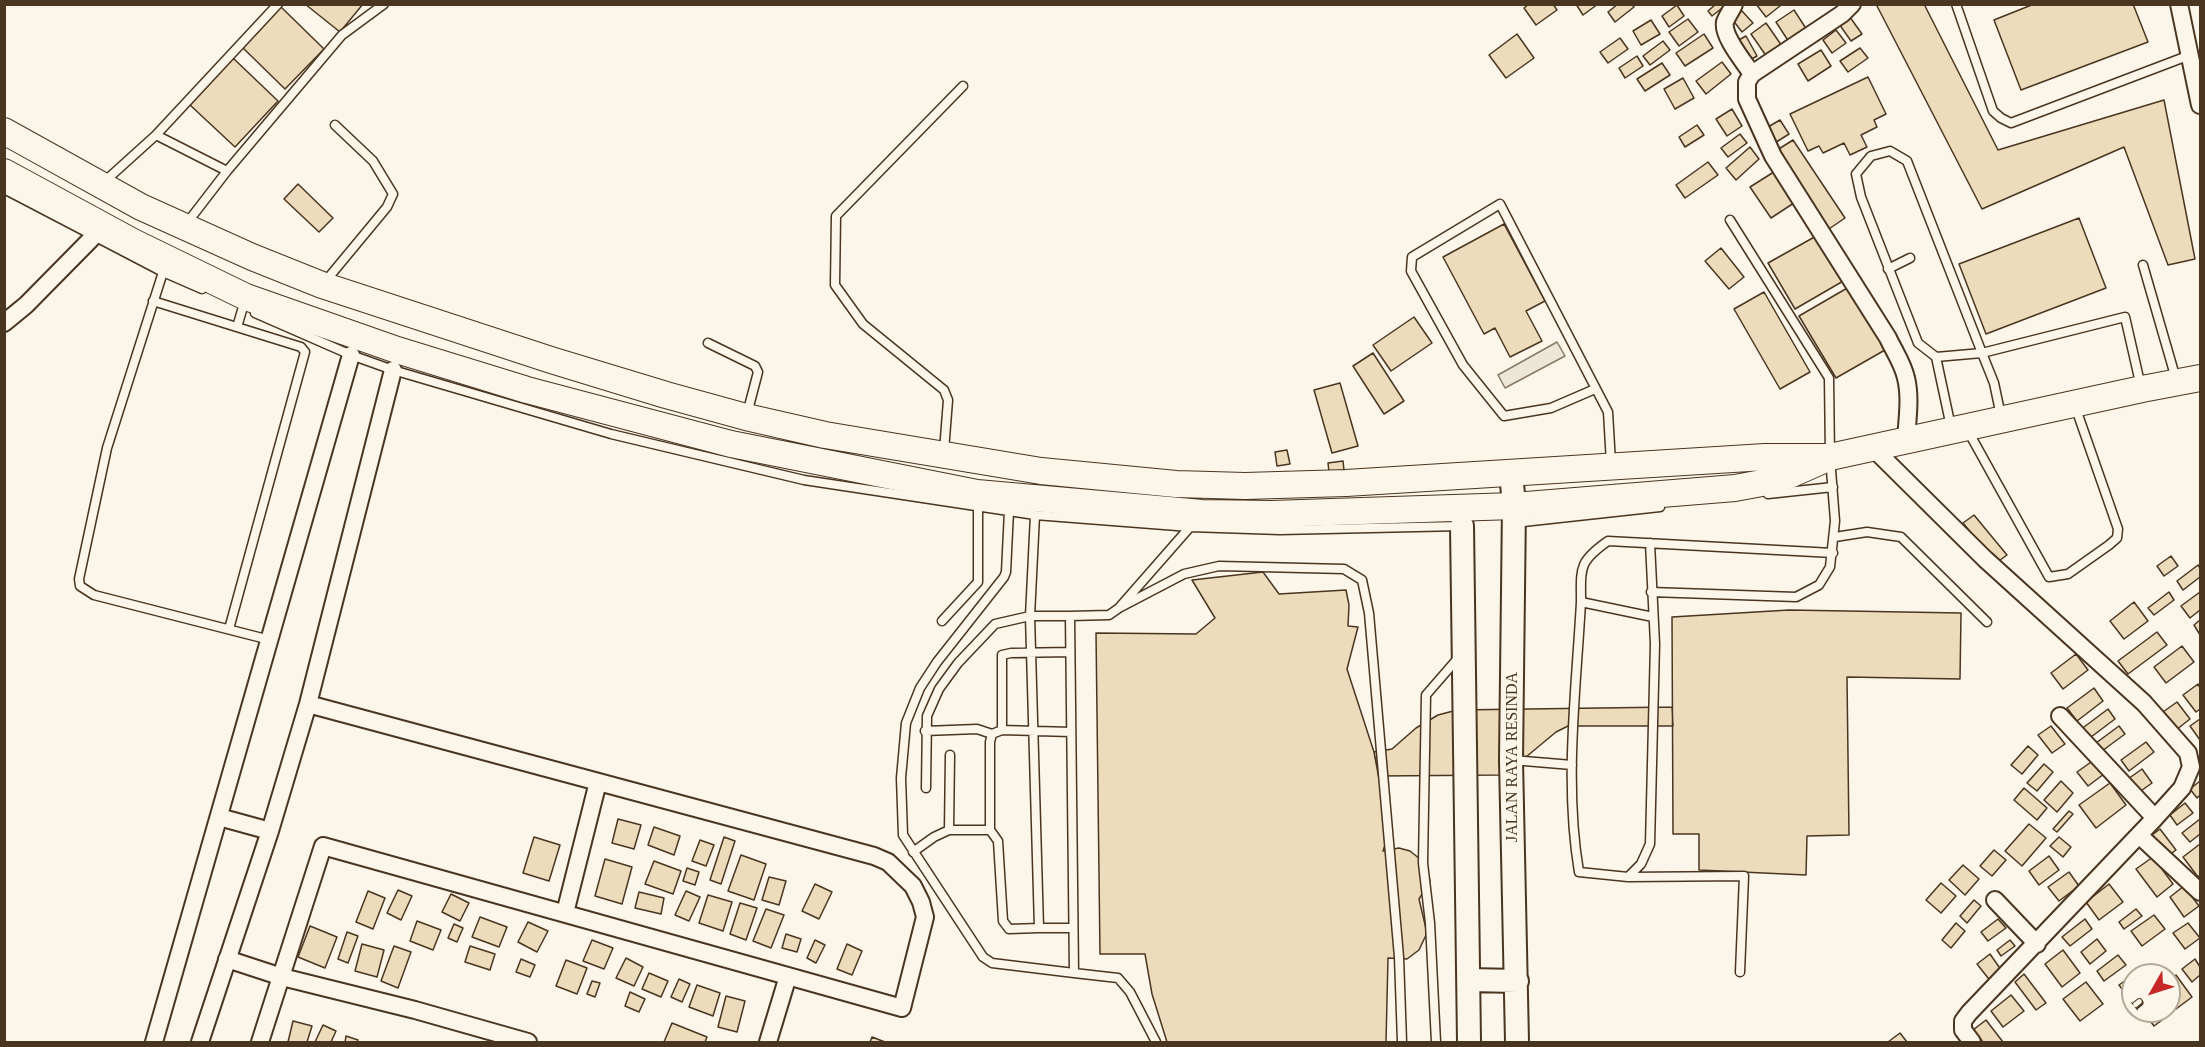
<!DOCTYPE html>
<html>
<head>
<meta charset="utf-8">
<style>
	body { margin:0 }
	#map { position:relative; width:2205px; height:1047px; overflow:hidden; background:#fbf6e9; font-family:Georgia,serif }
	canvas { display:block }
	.frame { position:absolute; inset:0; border:6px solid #4a3520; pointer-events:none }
	.north { position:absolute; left:2121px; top:963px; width:60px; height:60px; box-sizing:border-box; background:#fbf6e9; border:2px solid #b4a999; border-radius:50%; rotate:231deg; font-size:16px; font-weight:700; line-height:24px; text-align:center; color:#4a3520 }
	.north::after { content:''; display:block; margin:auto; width:21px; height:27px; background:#c62828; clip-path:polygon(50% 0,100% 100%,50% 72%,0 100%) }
</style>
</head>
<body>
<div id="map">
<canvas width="2205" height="1047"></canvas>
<div class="frame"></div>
<div class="north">U</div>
</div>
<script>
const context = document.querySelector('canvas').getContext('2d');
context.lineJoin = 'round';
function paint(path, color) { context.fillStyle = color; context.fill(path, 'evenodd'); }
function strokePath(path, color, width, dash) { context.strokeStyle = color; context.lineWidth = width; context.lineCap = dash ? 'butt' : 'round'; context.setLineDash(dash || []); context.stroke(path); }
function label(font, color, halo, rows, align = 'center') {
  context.font = font + ' Georgia,serif'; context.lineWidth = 4.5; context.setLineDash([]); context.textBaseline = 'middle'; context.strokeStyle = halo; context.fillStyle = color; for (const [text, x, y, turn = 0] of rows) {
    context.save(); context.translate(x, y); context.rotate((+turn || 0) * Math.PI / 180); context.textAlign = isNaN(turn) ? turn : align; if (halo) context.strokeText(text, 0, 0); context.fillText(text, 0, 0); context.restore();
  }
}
const parking = new Path2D(`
	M1557,342L1565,356L1505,388L1498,375Z`);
paint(parking, '#ede7d9');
strokePath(parking, '#887966', 1.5);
const building = new Path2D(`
	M305,4H363L340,32Z
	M1529,4H1553L1557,10L1536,25L1524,8Z
	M1576,4H1598L1583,15Z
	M1618,4H1632L1634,7L1615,22L1608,12Z
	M1716,4L1726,5L1712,16L1708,11Z
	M1756,4H1779L1780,6L1766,17Z
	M1876,4H1924L1998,150L2164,100L2195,259L2168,265L2124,147L1982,209Z
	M2034,4H2133L2148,42L2021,90L1994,20Z
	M1677,5L1684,16L1669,27L1662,16Z
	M280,6L324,49L285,89L241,46Z
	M1794,10L1807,30L1789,42L1776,22Z
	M1742,11L1753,23L1742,32L1732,19Z
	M1847,13L1862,34L1851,41L1837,21Z
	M1688,19L1698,32L1679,46L1669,32Z
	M1651,20L1660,34L1641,45L1633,31Z
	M1766,23L1782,46L1767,57L1751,34Z
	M1836,30L1846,43L1832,53L1823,40Z
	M1517,34L1534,58L1506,78L1489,55Z
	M1704,34L1713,48L1685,66L1676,53Z
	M1746,36L1757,56L1748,61L1737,41Z
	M1620,38L1628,49L1608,63L1600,52Z
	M1663,41L1670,50L1650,65L1643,56Z
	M1860,48L1868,58L1848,72L1840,61Z
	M1821,50L1831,66L1808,81L1798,64Z
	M1637,56L1643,66L1625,78L1619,68Z
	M233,58L278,101L235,147L190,105Z
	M1722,62L1731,74L1706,94L1696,81Z
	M1662,63L1670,75L1645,91L1637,79Z
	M1868,77L1886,114L1874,120L1877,127L1861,135L1867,147L1850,155L1844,143L1823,153L1819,146L1808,151L1790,114Z
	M1683,78L1694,98L1675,109L1664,89Z
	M1732,109L1742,126L1727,136L1716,119Z
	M1780,120L1789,134L1770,146L1761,131Z
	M1697,125L1704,135L1685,147L1679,137Z
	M1740,134L1747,143L1728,157L1721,148Z
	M1793,140L1845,218L1826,231L1774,152Z
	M1750,147L1759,159L1736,180L1726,168Z
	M1708,162L1718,175L1685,198L1676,185Z
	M1777,170L1797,201L1771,218L1750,187Z
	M298,184L333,218L319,232L284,199Z
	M2079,218L2106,288L1986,334L1959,264Z
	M1504,224L1545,301L1526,311L1542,341L1510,357L1495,328L1484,334L1443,257Z
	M1818,235L1845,280L1795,309L1768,263Z
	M1721,248L1744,277L1729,289L1705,261Z
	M1849,287L1885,350L1836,378L1799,316Z
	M1764,292L1810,372L1780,389L1734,309Z
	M1414,317L1432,343L1391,371L1373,345Z
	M1373,353L1404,401L1384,414L1353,366Z
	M1340,383L1358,446L1332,453L1314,390Z
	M1287,450L1290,464L1277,466L1275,452Z
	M1343,461L1344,470L1329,472L1328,463Z
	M1974,515L2007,555L1996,563L1963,523Z
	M2171,556L2178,566L2164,576L2157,566Z
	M2198,565L2200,568V577L2183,590L2177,581Z
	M1263,572L1279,594L1346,590L1349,605L1348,626L1358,627L1347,669L1374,752L1383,800L1387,839L1383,851L1399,848L1410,851L1420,859L1429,876L1430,882L1419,899L1427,933L1419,950L1407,959L1388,958L1386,1042H1167L1152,994L1145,954H1100L1096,633L1196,634L1215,618L1192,580Z
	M2169,592L2174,600L2154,615L2148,608Z
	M2200,592V610L2190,618L2181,606Z
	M2134,602L2148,621L2124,639L2110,621Z
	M1789,610L1961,613L1960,679L1847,677L1849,835L1807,836L1806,875L1699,870V834H1673L1672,617Z
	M2200,620V635L2194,625Z
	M2157,632L2167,645L2128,674L2118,661Z
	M2182,646L2194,662L2166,683L2154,667Z
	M2076,654L2088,670L2063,689L2051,673Z
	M2198,684L2200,688V709L2196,712L2183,695Z
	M2094,688L2103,701L2077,721L2067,708Z
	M2177,702L2190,719L2176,730L2163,712Z
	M1672,707L1673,726H1568L1556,732L1514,767L1499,775L1379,776L1374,752L1392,749L1416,728L1438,715L1457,710Z
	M2108,709L2115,719L2087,740L2080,730Z
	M2200,719V740L2190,726Z
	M2051,726L2065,744L2052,753L2038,735Z
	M2119,726L2125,734L2102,751L2096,743Z
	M2146,742L2154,752L2129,771L2121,760Z
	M2028,746L2038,755L2022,774L2011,765Z
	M2094,760L2104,774L2088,786L2077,772Z
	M2044,764L2053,772L2037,791L2027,783Z
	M2142,769L2152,783L2138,793L2128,779Z
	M2061,781L2073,793L2057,812L2044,800Z
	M2200,781V795L2197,798L2190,789Z
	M2110,783L2126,805L2096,828L2079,805Z
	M2024,788L2047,808L2037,820L2014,800Z
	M2185,803L2193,813L2177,825L2170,815Z
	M2069,811L2073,814L2057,832L2053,829Z
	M618,819L641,825L634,849L612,843Z
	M2200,819V834L2190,842L2182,833Z
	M2029,824L2046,838L2022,866L2005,851Z
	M654,827L680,836L674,855L648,845Z
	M2160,829L2176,850L2168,856L2152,835Z
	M534,837L560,845L549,881L523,873Z
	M724,837L735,841L721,884L710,880Z
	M2059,837L2071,847L2063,857L2050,846Z
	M700,840L714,845L706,866L692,861Z
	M2200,844V875L2198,877L2183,857Z
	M1994,850L2006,860L1992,876L1980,866Z
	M741,855L766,864L754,900L728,891Z
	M2049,856L2059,870L2039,885L2029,871Z
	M2153,857L2173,884L2157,897L2136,869Z
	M605,859L632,867L622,904L595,896Z
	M654,861L681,871L673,894L645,884Z
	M1963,865L1979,879L1965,895L1949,880Z
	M687,868L699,872L695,885L683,881Z
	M2069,872L2079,886L2059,901L2048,887Z
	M769,877L786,881L779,905L762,900Z
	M1941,883L1956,896L1941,913L1926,900Z
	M815,884L832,892L819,919L802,911Z
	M2109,884L2123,902L2099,920L2086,902Z
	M2184,886L2199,906L2184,917L2170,897Z
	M398,890L412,896L401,920L387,913Z
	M368,891L385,898L373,929L356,922Z
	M686,891L700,897L689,921L675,915Z
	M639,892L664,898L661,914L635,908Z
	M451,894L469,903L460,921L442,912Z
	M708,895L732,902L723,931L699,923Z
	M1974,900L1981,906L1967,923L1960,916Z
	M740,903L757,908L746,940L730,934Z
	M766,909L784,915L771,948L753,941Z
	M2136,909L2142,916L2124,929L2119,922Z
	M2154,915L2165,929L2142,946L2131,931Z
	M480,917L507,927L499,947L472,937Z
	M1998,919L2006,928L1988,941L1981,932Z
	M2085,919L2092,929L2070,946L2062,937Z
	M417,921L441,930L433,950L410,941Z
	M528,922L548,931L537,952L518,942Z
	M1956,923L1965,931L1951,948L1942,940Z
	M2188,923L2200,938L2185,949L2173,933Z
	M454,924L463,928L457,942L448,938Z
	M310,926L337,937L325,968L298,957Z
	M347,932L358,936L348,963L338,959Z
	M786,934L801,939L797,952L782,948Z
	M2097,939L2106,951L2090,964L2081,952Z
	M592,940L613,948L604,969L583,961Z
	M815,940L825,945L816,963L807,958Z
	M2010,940L2015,946L2001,956L1997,950Z
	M362,944L384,950L377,977L355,971Z
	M847,944L862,951L852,975L837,969Z
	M394,946L411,952L398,988L381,981Z
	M470,946L495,954L490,970L465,962Z
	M2063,950L2080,973L2062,987L2045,964Z
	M1990,954L2004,974L1992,983L1977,964Z
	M2118,955L2126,965L2104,981L2097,971Z
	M626,958L643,967L634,986L616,978Z
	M521,959L535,965L530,977L516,972Z
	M2195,959L2200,967V975L2192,982L2182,969Z
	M566,960L587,968L577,994L556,986Z
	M649,973L668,981L661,997L642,989Z
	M2024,974L2046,1003L2036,1010L2015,982Z
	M2133,975V1004L2119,985Z
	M2176,975L2192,997L2176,1009L2169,999V980Z
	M679,979L690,984L682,1002L671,997Z
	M592,981L600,983L595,997L587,994Z
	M2086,982L2103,1004L2080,1021L2063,999Z
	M697,985L720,993L713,1016L689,1007Z
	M630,992L645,999L639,1012L625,1006Z
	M2011,995L2024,1011L2003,1027L1991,1011Z
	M726,996L745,1001L737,1032L718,1027Z
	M2147,1011H2166L2169,1015L2154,1026L2144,1013Z
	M1986,1020L2003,1042H1983L1973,1030Z
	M293,1021L312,1026L307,1042H288Z
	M672,1023L707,1037L705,1042H664Z
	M323,1025L336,1031L331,1042H315Z
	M1900,1033L1907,1042H1888Z
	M346,1036L358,1040L357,1042H345Z
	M872,1037L885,1042H870Z`);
paint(building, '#ecdcbc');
strokePath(building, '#4a3520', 1.5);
const lane = new Path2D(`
	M1956,4L1993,111L2001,118L2011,123L2190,55
	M156,135L227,171
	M104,182L156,135L278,4
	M4,189L163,272L202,289
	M187,223L227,171L342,35L384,4
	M2143,265L2176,379
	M1888,269L1910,258
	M163,272L107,448L79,579L80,586L94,595L270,640
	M324,283L387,207L393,194L373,161L335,125
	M153,301L301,347L305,352L229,629
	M255,313L351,355L393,370L611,434L804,480L1035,515L1190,527L1280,530L1461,526
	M237,327L243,307
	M708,343L755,366L758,372L747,414
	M1936,357L1951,427
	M1595,389L1551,408L1504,416L1463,365L1411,271L1412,257L1500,204L1608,412L1611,463
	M2001,416L1994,383L1982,353L1907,161L1890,151L1871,156L1856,174L1861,197L1918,343L1936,357L1982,353L2125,317L2141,387
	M1968,431L2049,577L2068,574L2109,545L2117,538L2118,529L2075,406
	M944,451L948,400L944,390L863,324L835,285L836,216L963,86
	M1768,494L1833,487
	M1009,511L1006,572L1004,577L937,662L920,688L906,723L901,778L903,835L983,957L992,963L1074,973
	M1035,515L1030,616L1039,928H1073
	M1514,523L1660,507
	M1835,537L1867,532L1901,537L1987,622
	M1651,592L1796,597L1819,585L1830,567L1835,521L1830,457L1829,378L1730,220
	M1581,602C1581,568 1578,562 1608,541L1833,553
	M1119,608L1184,574L1219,566L1344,569L1362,580L1369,613L1399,957L1402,1042
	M1653,617L1581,602C1576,692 1564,783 1579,872L1628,877L1744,876L1740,972
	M942,621L978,582V506
	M1002,730L1071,732
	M925,731L977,729L992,734
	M950,755L949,830H990
	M1512,760L1572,765
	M926,788L927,716L939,689L958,663L995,624L1030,616H1070
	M913,852L934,837L949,830
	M1628,877L1641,864L1650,844L1655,644L1650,543
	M1039,928L1009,929L1003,921L998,841L990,830V742L992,734L1002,730V655L1011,653L1070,652
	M1156,1042L1130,992L1118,978L1074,973L1070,616L1109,615L1119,608L1190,527
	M1436,1042L1430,923L1423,863L1426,695L1459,657`);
const street = new Path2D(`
	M1734,4C1732,10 1727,16 1725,22C1722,36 1744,62 1752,74
	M1852,4L1842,14L1752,74L1747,82V99L1773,156L1888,338C1894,351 1903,364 1906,378C1911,398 1907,421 1906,441
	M2179,4L2200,105
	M4,323L26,305L94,236
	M1874,449L1985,559L2144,703L2188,753L2191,767L2182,788L2155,818L1969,1013L1963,1021V1030L1972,1042
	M2060,716L2155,818
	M219,817L270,831
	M2139,835L2200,892
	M1995,900L2037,944
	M565,913L598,782
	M227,959L282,977L415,1010L528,1042
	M154,1042L351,355
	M200,1042L270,831L308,704L393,370
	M260,1042L323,846L902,1008L925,917L921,902L913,886L888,862L874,856L308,704
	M768,1042L788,976`);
const secondary = new Path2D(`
	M1511,472L1514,506L1511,760L1517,1042
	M1462,526L1469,1042
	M1469,980L1517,981`);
const primary = new Path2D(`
	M4,131L141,207L252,257L322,285L551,360L666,395L746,417L825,435L1041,471L1176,484L1245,486L1346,483L1765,457H1830L2142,389L2200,378
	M4,172L133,242L246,297L397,350L527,390L731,444L977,493L1202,513L1271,514L1514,506L1735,488L1778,480L1821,461`);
strokePath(lane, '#4a3520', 11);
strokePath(street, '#4a3520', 20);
strokePath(secondary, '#4a3520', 26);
strokePath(primary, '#4a3520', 28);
strokePath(lane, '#fbf6e9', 8);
strokePath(street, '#fbf6e9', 16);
strokePath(secondary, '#fbf6e9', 22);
strokePath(primary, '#fbf6e9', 26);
label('16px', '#4a3520', '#fbf6e9', [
	["JALAN RAYA RESINDA",1513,757,-90]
]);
</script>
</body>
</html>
